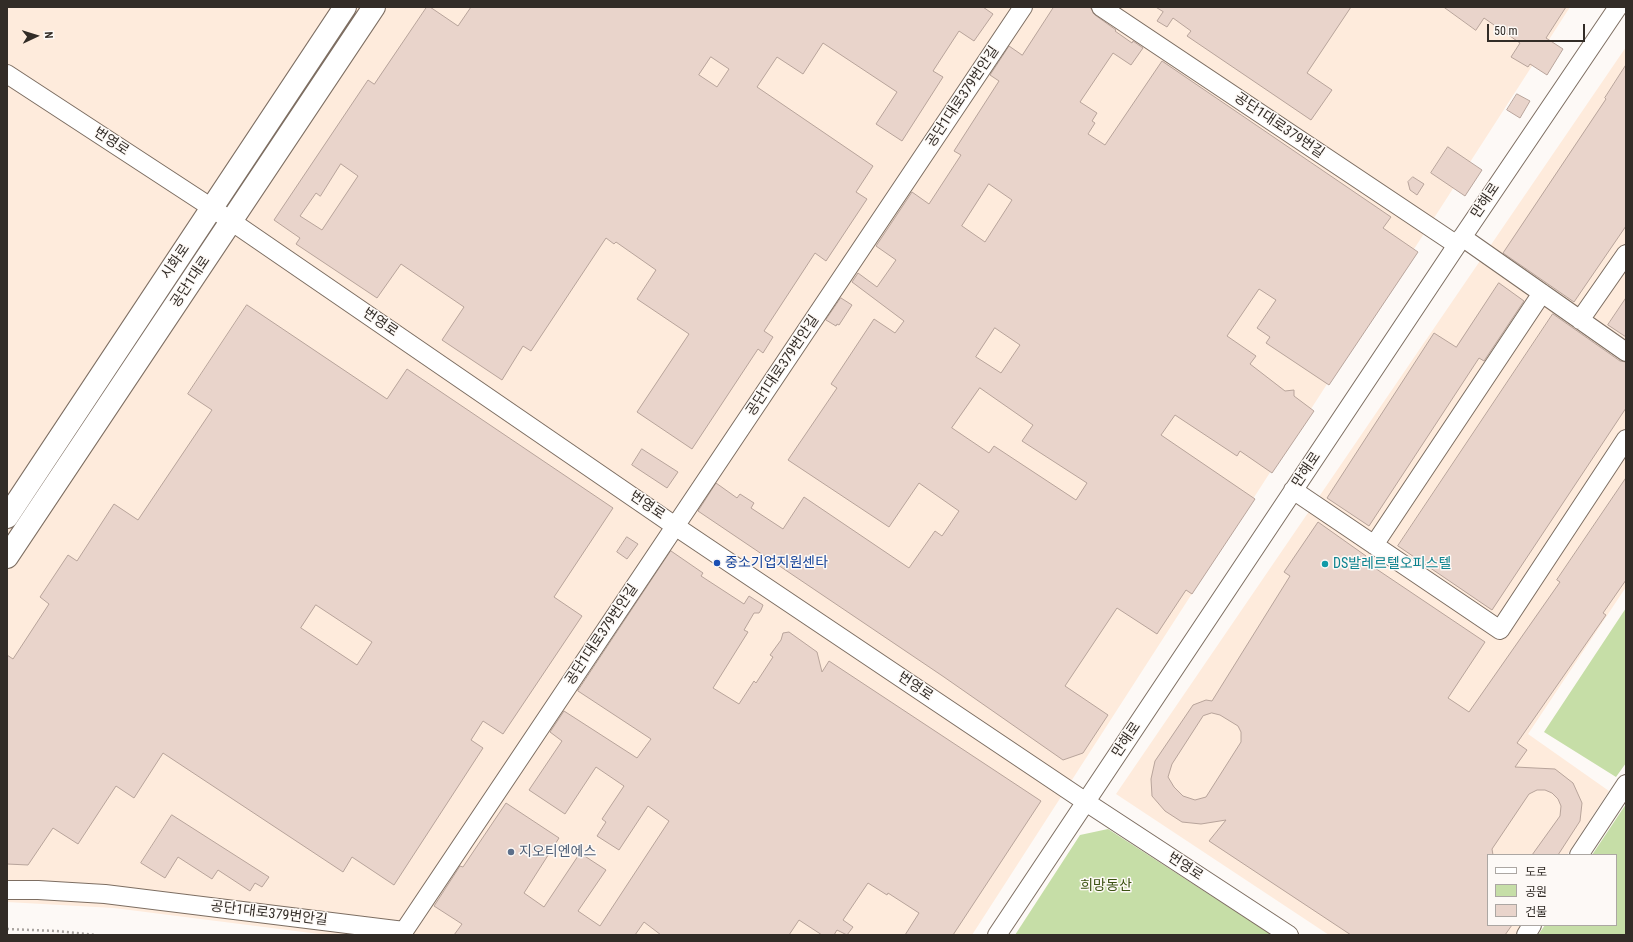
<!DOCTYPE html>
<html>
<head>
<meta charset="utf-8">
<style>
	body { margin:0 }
	#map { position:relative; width:1633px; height:942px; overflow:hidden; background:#fdf9f6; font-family:"Roboto Condensed","Noto Sans KR",sans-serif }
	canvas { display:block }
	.frame { position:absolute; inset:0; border:8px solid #322c27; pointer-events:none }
	.legend { position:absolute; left:1487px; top:854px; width:130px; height:72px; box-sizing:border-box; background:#fdf9f6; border:1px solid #aca7a3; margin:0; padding:5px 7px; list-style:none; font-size:12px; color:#322c27 }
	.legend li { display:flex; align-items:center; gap:8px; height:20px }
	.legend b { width:20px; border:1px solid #aca7a3 }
	.north { position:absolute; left:16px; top:16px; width:40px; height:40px; -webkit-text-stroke:3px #fdf9f6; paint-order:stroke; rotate:86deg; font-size:11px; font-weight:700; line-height:16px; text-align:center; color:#322c27 }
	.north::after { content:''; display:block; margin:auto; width:14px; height:18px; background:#322c27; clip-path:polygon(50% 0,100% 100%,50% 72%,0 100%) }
	.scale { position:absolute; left:1487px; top:24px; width:98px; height:18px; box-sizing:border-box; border:2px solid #322c27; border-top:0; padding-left:5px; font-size:12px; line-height:14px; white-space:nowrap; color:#322c27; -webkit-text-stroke:3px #fdf9f6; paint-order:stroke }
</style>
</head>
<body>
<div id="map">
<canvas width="1633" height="942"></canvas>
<div class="frame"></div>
<ul class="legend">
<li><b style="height:5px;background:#fff"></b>도로</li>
<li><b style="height:11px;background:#c6dea7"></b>공원</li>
<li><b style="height:11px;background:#e9d4cb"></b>건물</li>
</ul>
<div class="north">N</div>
<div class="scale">50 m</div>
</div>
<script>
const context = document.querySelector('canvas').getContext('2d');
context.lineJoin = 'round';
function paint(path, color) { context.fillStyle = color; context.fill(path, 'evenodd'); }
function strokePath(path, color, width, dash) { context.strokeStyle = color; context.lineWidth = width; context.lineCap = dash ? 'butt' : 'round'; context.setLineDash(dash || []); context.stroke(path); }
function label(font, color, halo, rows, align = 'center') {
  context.font = font + ' "Roboto Condensed","Noto Sans KR",sans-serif'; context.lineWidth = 3; context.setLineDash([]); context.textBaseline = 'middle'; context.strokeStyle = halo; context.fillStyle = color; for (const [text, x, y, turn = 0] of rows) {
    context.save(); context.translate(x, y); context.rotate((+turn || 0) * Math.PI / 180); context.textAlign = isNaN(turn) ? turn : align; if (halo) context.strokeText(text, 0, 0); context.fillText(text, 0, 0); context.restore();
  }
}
paint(new Path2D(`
	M7,7H1570L972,935H327L114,908L7,902Z
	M1626,47V587L1528,734L1609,791L1567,855H1488V925H1521L1515,935H1329L1116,794Z`), '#feebdc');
paint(new Path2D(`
	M1626,608V763L1616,777L1544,732Z
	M1626,804V935H1538L1545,925H1616V855H1592Z
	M1108,829L1272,935H1015L1080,835Z`), '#c6dea7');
const building = new Path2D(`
	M427,7H430L458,26L471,7H983L993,14L974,41L959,31L933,71L943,77L902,141L876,124L897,92L823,43L803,74L777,57L757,87L873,166L856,192L867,199L826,261L815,253L764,331L773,337L763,353L758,349L692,449L637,412L689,334L637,299L656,270L616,242L614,244L606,238L531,351L523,346L502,380L442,340L464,307L401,264L377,298L296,244L300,238L274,220L368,80L374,84ZM711,57L729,69L717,87L699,75ZM341,164L358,176L322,230L300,216L316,193L320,196Z
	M1054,7H1090L1095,15L1116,30L1115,31L1132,43L1133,41L1143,48L1131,65L1113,53L1080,102L1097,113L1092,121L1095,123L1088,134L1105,145L1162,61L1391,217L1383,228L1418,252L1329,385L1266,343L1270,337L1257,328L1276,300L1259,289L1227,336L1256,356L1250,364L1285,391L1294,390V396L1314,411L1272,473L1240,451L1237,456L1175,415L1161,435L1255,499L1192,594L1186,590L1157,634L1117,608L1065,686L1108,715L1083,753L1063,760L944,677L698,511L716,483L737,498L740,494L754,503L751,508L783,529L804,497L909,568L935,531L942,536L959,511L919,483L889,527L788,460L837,388L831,384L874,319L895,333L904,321L852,282L858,273L877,287L896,260L876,246L912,192L929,204L961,155L954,151L999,81L990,75L1009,46L1022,55ZM989,184L1012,200L985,242L962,226ZM995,328L1020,345L1001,373L976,357ZM980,388L1033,425L1022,441L1087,483L1076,500L994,446L989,453L952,428Z
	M1156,7H1351L1307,73L1332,90L1311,120L1187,36L1191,31L1173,18L1167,27L1157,21L1163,12Z
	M1444,7H1566L1546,38L1563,49L1547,75L1530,64L1528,67L1511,57L1520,43L1484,18L1476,30Z
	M1626,65V226L1574,302L1503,253L1606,99L1605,98Z
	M1517,94L1530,101L1520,118L1507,110Z
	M1448,147L1482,170L1465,196L1431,173Z
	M1413,177L1424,184L1417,195L1410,190L1408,182Z
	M1499,283L1524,301L1484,361L1479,358L1369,526L1327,498L1434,333L1456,347Z
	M841,298L852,305L839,325L837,324L836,326L826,320Z
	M1626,298V337L1608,325Z
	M247,305L387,399L407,369L613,508L554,597L582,616L503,734L483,721L471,740L483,748L394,885L352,857L343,872L163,753L134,798L116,786L78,844L53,828L28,865L7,864V655L13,659L49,604L40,597L68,555L77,561L114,504L138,520L212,410L188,394ZM316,605L372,642L357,665L301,628Z
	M1553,314L1620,361L1626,362V408L1492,610L1398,546Z
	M642,449L678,472L667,488L632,465Z
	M1626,478V580L1603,613L1606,615L1517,743L1527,750L1515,767L1555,769L1573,783L1582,803L1580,821L1558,855H1532L1560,816L1561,806L1558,799L1552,793L1545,790H1537L1529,794L1492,849L1493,855H1488V925H1512L1505,935H1351L1209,841L1226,820L1201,824L1182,822L1165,811L1152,796L1151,779L1155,761L1193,705L1206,700L1212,701L1290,576L1284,572L1318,522L1366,556L1363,560L1485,642L1448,698L1469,712L1560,582L1557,580ZM1212,713L1220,715L1238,726L1241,732V742L1206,797L1195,800L1183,796L1174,787L1168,777L1172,764L1203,716Z
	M627,537L638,544L627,559L617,552Z
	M671,551L703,573L701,576L744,604L749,596L763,605L761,610L759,613H754L744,630L748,632L713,688L739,704L754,681L756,683L773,657L770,655L781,640L783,633L789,632L817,652L822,672L829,661L1041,801L953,935H905L919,913L888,893L887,895L868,883L843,920L853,927L847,935L837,930L834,935H822L799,920L789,935H661L644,922L635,935H454L462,924L434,906L460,866L463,867L506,803L559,838L524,893L544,907L580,853L606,870L578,911L600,926L669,821L648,806L619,850L597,836L606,822L602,819L624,786L596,767L565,814L529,790L562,741L550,732L564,711L637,758L651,739L578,691Z
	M172,815L269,877L262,887L255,883L250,891L218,870L212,879L178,857L165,878L141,863Z`);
paint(building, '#e9d4cb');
strokePath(building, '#b8a49b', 1);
const minor = new Path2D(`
	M1101,7L1457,245
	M7,74L212,208L675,526L1086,802L1289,935
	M1462,237L1626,352
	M1580,320L1626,254
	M1293,490L1500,630L1626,439
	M1374,545L1542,293
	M1579,855L1626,784
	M7,890H38L105,894L404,931L1023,7
	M997,935L1457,245L1618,7
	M1526,935L1532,925`);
const major = new Path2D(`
	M7,517L345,7
	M7,557L374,7`);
strokePath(minor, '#7d6e62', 20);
strokePath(major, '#7d6e62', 24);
strokePath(new Path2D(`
	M7,929L57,931L96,935`), '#a9a4a0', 2.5, [2, 3]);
strokePath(minor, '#fff', 18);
strokePath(major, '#fff', 22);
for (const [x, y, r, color] of [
	[717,563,4,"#1a4fb4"],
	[1325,564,4,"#0f9aa8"],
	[511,852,4,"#5c6f8a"]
]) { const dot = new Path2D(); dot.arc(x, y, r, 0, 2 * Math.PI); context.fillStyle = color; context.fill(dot); strokePath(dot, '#fdf9f6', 1.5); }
label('14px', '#322c27', '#fdf9f6', [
	["공단1대로379번안길",963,97,-56],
	["공단1대로379번길",1279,126,34],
	["번영로",111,142,33],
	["만해로",1486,201,-56],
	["시화로",176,262,-56],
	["공단1대로",191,282,-56],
	["번영로",380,323,34],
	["공단1대로379번안길",783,366,-56],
	["만해로",1307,470,-56],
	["번영로",647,506,34],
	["공단1대로379번안길",602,635,-56],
	["번영로",915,687,34],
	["만해로",1127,740,-56],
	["번영로",1185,867,33],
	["공단1대로379번안길",269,914,7]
]);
label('14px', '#164399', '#fdf9f6', [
	["중소기업지원센타",725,563]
], 'left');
label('14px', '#0d838f', '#fdf9f6', [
	["DS발레르텔오피스텔",1333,564]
], 'left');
label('14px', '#4e5e75', '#fdf9f6', [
	["지오티엔에스",519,852]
], 'left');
label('14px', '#3c5212', '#fdf9f6', [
	["희망동산",1106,886]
]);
</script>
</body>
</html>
